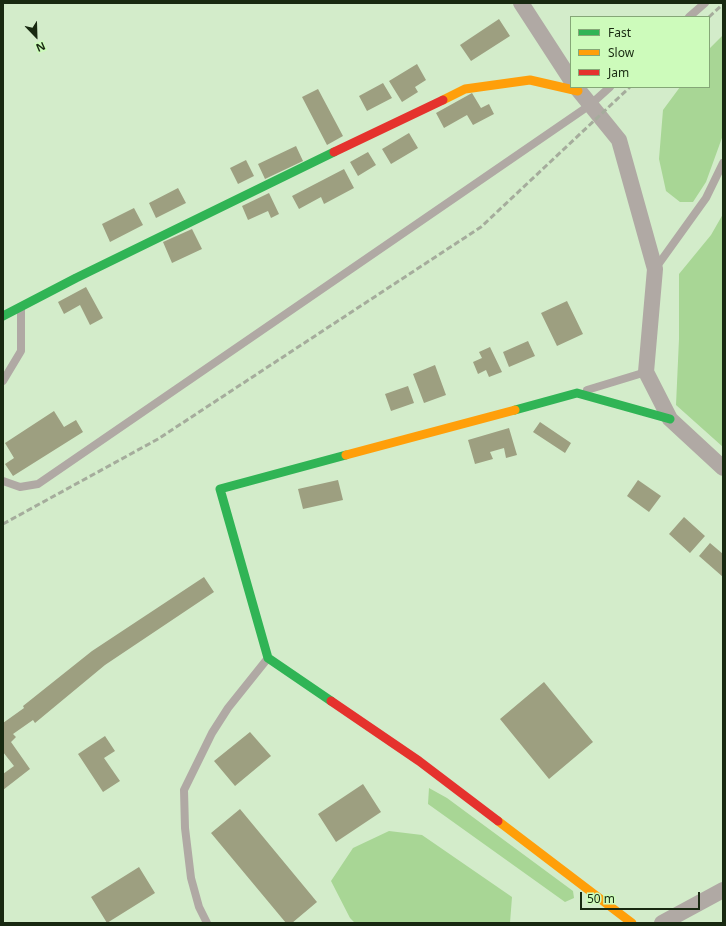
<!DOCTYPE html>
<html>
<head>
<meta charset="utf-8">
<style>
	body { margin:0 }
	#map { position:relative; width:726px; height:926px; overflow:hidden; background:#d3ecca; font-family:"Noto Sans",sans-serif }
	canvas { display:block }
	.frame { position:absolute; inset:0; border:4px solid #182911; pointer-events:none }
	.legend { position:absolute; left:570px; top:16px; width:140px; height:72px; box-sizing:border-box; background:#cdfbbb; border:1px solid #85a777; margin:0; padding:5px 7px; list-style:none; font-size:12px; color:#182911 }
	.legend li { display:flex; align-items:center; gap:8px; height:20px }
	.legend b { width:20px; border:1px solid #85a777 }
	.north { position:absolute; left:16px; top:16px; width:40px; height:40px; -webkit-text-stroke:3px #cdfbbb; paint-order:stroke; rotate:157deg; font-size:11px; font-weight:700; line-height:16px; text-align:center; color:#182911 }
	.north::after { content:''; display:block; margin:auto; width:14px; height:18px; background:#182911; clip-path:polygon(50% 0,100% 100%,50% 72%,0 100%) }
	.scale { position:absolute; left:580px; top:892px; width:120px; height:18px; box-sizing:border-box; border:2px solid #182911; border-top:0; padding-left:5px; font-size:12px; line-height:14px; white-space:nowrap; color:#182911; -webkit-text-stroke:3px #cdfbbb; paint-order:stroke }
</style>
</head>
<body>
<div id="map">
<canvas width="726" height="926"></canvas>
<div class="frame"></div>
<ul class="legend">
<li><b style="height:5px;background:#30b455"></b>Fast</li>
<li><b style="height:5px;background:#ff9f0a"></b>Slow</li>
<li><b style="height:5px;background:#e5322d"></b>Jam</li>
</ul>
<div class="north">N</div>
<div class="scale">50 m</div>
</div>
<script>
const context = document.querySelector('canvas').getContext('2d');
context.lineJoin = 'round';
function paint(path, color) { context.fillStyle = color; context.fill(path, 'evenodd'); }
function strokePath(path, color, width, dash) { context.strokeStyle = color; context.lineWidth = width; context.lineCap = dash ? 'butt' : 'round'; context.setLineDash(dash || []); context.stroke(path); }
paint(new Path2D(`
	M723,35V135L706,182L693,202H680L666,191L659,159L663,110L680,87H709V49Z
	M723,214V447L676,405L679,339V274L711,235Z
	M429,788L447,798L573,891L574,898L565,902L428,804Z
	M389,831L422,835L512,897L510,923H355L350,918L331,881L353,848Z`), '#a8d695');
paint(new Path2D(`
	M499,19L510,36L471,61L460,45Z
	M417,64L426,80L415,87L418,92L402,102L389,81Z
	M383,83L392,98L367,111L359,96Z
	M318,89L343,136L327,145L302,97Z
	M472,93L481,108L489,104L494,114L473,125L467,115L444,128L436,113Z
	M409,133L418,148L391,164L382,149Z
	M296,146L303,161L265,179L258,164Z
	M368,152L376,165L358,176L350,162Z
	M246,160L254,176L238,184L230,168Z
	M344,169L354,188L324,204L321,197L299,209L292,196Z
	M178,188L186,203L156,218L149,203Z
	M269,193L279,214L271,218L268,211L248,220L242,206Z
	M134,208L143,225L110,242L102,224Z
	M192,229L202,249L172,263L163,242Z
	M86,287L103,318L90,325L80,305L64,314L58,302Z
	M567,301L583,334L557,346L541,313Z
	M528,341L535,356L509,367L503,352Z
	M490,347L502,372L489,377L486,370L478,374L473,362L482,358L479,352Z
	M435,365L446,395L424,403L413,374Z
	M408,386L414,403L391,411L385,394Z
	M54,411L64,427L76,420L83,432L13,476L5,464L14,458L5,443Z
	M540,422L571,443L565,453L533,432Z
	M509,428L517,455L506,458L504,448L490,452L493,459L475,464L468,440Z
	M338,480L343,500L303,509L298,489Z
	M638,480L661,496L649,512L627,496Z
	M684,517L705,536L690,553L669,534Z
	M710,543L723,554V577L699,556Z
	M204,577L214,592L105,665L35,723L33,720L13,734L16,737L11,742L30,769L3,790V774L14,766L3,752V723L24,708L23,706L92,651Z
	M544,682L593,742L549,779L500,719Z
	M250,732L271,756L235,786L214,761Z
	M105,736L115,751L104,758L120,781L103,792L78,754Z
	M363,784L381,812L336,842L318,814Z
	M240,809L317,902L292,923H286L211,833Z
	M139,867L155,893L107,923L91,897Z`), '#9d9f80');
strokePath(new Path2D(`
	M689,17L705,3
	M655,269L706,198L723,163
	M3,381L21,351V310
	M587,390L646,372
	M3,481L20,487L38,484L590,105L610,87
	M207,923L199,907L191,878L185,828L184,790L212,733L228,708L268,658`), '#b0a9a4', 8);
strokePath(new Path2D(`
	M521,3L571,80
	M576,87L619,140L655,269L646,372L670,419L723,468
	M662,923L723,890`), '#b0a9a4', 16);
strokePath(new Path2D(`
	M3,316L76,278L334,152
	M515,410L577,393L670,419
	M331,701L268,658L220,489L346,455`), '#30b455', 9);
strokePath(new Path2D(`
	M443,100L465,89L530,80L578,91
	M346,455L515,410
	M498,821L632,923`), '#ff9f0a', 9);
strokePath(new Path2D(`
	M334,152L443,100
	M331,701L419,761L498,821`), '#e5322d', 9);
strokePath(new Path2D(`
	M709,17L723,4
	M3,524L158,439L481,227L630,87`), '#a5ac9c', 3, [6, 3]);
</script>
</body>
</html>
